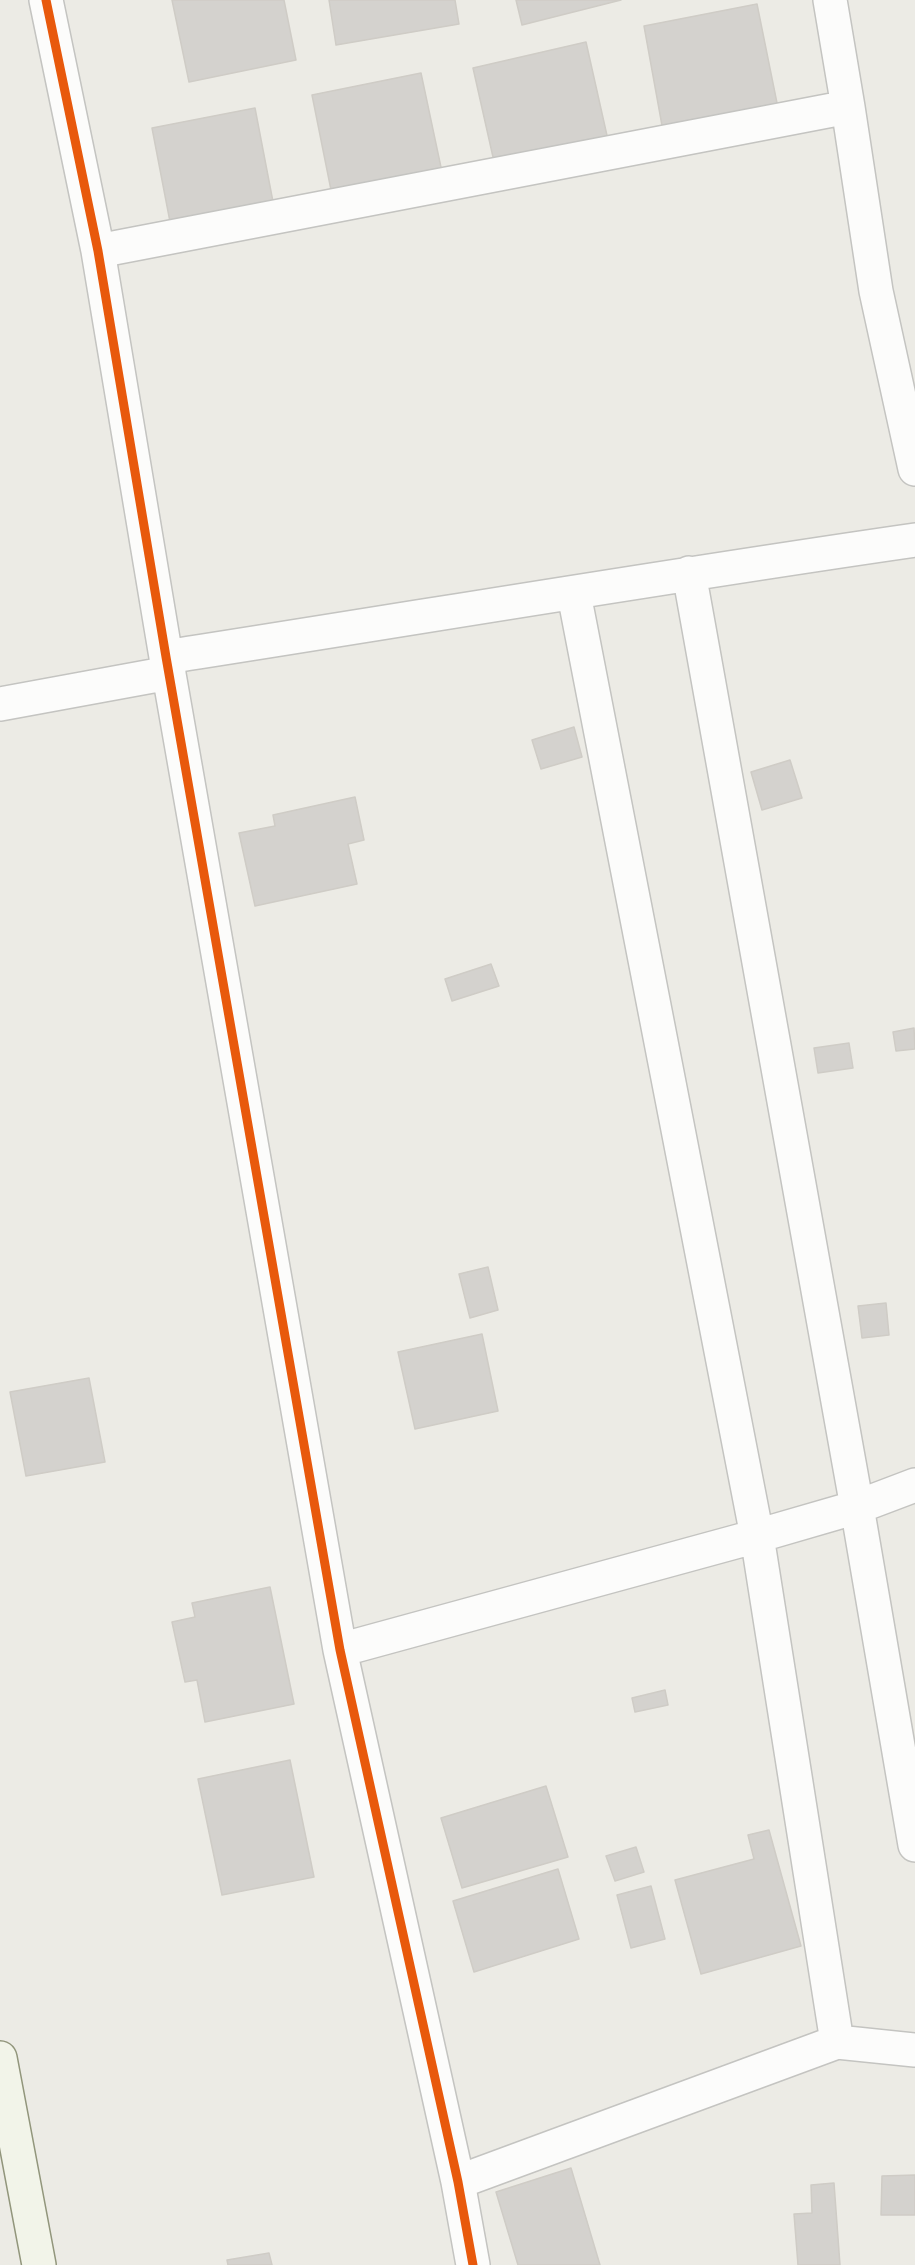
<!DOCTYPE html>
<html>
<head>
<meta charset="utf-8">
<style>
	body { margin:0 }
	canvas { display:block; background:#ecebe5 }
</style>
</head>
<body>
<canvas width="915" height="2265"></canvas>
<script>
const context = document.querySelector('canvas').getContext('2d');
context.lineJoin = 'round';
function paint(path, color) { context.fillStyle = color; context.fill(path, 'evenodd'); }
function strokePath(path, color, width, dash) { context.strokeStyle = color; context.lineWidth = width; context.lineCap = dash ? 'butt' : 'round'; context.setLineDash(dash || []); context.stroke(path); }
const building = new Path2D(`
	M172,0H284L296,60L189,82Z
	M329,0H455L459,24L336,45Z
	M516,0H621L522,25Z
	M757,4L778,108L663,131L644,26Z
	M586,42L608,140L495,166L473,68Z
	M421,73L442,172L332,195L312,95Z
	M255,108L274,207L171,227L152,128Z
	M574,727L582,757L541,769L532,740Z
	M790,760L802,798L762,810L751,772Z
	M355,797L364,840L348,844L357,884L255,906L239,833L275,826L273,815Z
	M491,964L499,986L452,1001L445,979Z
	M914,1028L915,1049L896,1051L893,1032Z
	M849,1043L853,1068L818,1073L814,1048Z
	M488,1267L498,1310L470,1318L459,1274Z
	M886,1303L889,1335L862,1338L858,1306Z
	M482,1334L498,1411L415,1429L398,1352Z
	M89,1378L105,1462L26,1476L10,1392Z
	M270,1587L294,1704L205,1722L197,1680L185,1682L172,1622L195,1617L192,1603Z
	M665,1690L668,1705L635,1712L632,1698Z
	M290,1760L314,1877L222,1895L198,1779Z
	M546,1786L568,1857L462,1888L441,1818Z
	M769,1830L801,1946L701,1974L675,1880L754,1859L748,1835Z
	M636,1847L644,1872L615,1881L606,1856Z
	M558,1869L579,1939L474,1972L453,1901Z
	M651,1886L665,1939L631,1948L617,1895Z
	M571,2168L600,2265H518L496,2192Z
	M915,2175V2215H881L882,2176Z
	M834,2183L840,2265H798L794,2214L812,2213L811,2185Z
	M269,2253L272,2265H228L227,2260Z`);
paint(building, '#d4d2ce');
strokePath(building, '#cfccc6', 1.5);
const street = new Path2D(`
	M46,0L98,251L166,657L340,1650L458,2182L473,2265
	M830,0L848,107L876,291L915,469
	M98,251L848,107
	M689,573L857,1507L915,1845
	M574,594L757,1536L837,2042
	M166,657C416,618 665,576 915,540
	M0,704L169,673
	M340,1650L757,1536L857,1507L915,1485
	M458,2182L837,2042L915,2050`);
const secondary = new Path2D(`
	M0,2058L39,2265`);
strokePath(street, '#c4c4c1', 36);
strokePath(secondary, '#92967c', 36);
strokePath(street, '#fcfcfb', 33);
strokePath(secondary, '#f2f4e9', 33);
strokePath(new Path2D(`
	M46,0L98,251L166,657L340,1650L458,2182L473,2265`), '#e8590c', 9);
</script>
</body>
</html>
